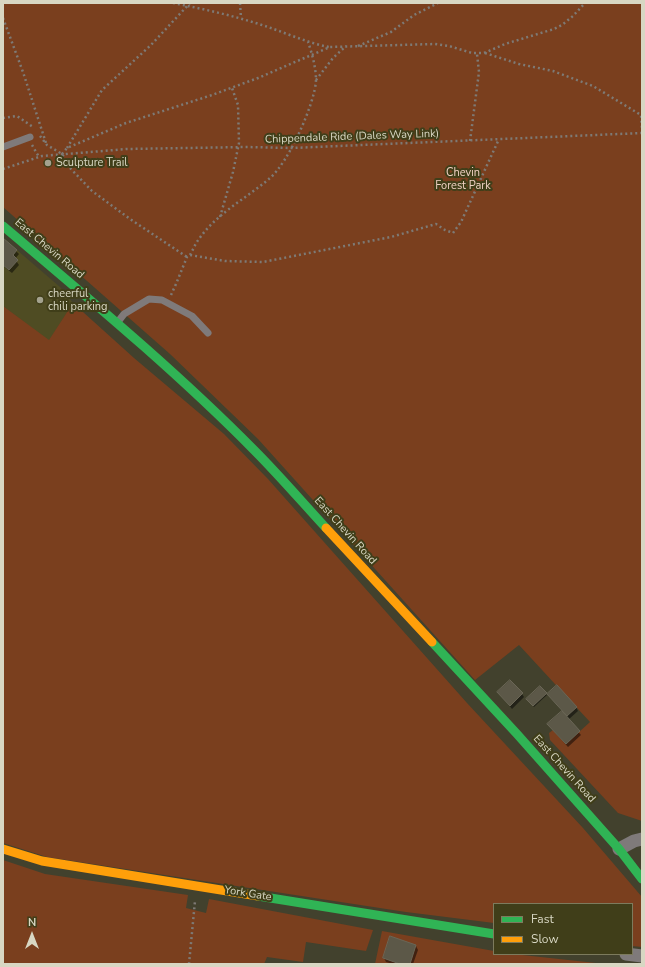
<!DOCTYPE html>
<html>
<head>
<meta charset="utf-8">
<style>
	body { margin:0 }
	#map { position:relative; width:645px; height:967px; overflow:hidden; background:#42412d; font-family:"Nunito Sans",sans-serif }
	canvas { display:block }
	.frame { position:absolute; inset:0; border:4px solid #d8d7c3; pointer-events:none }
	.legend { position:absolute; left:493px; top:903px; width:140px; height:52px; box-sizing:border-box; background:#403e19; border:1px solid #7d7b5d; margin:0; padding:5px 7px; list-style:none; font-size:12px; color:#d8d7c3 }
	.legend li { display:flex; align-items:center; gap:8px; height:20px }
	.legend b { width:20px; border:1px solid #7d7b5d }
	.north { position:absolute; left:12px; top:915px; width:40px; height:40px; -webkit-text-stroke:3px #403e19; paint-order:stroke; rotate:0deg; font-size:11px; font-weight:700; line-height:16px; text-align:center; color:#d8d7c3 }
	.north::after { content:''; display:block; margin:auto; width:14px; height:18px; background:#d8d7c3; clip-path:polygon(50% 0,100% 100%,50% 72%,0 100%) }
</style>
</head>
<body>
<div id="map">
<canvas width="645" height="967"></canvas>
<div class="frame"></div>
<ul class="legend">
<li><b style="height:5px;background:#30b455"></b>Fast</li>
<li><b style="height:5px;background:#ff9f0a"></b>Slow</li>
</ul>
<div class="north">N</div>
</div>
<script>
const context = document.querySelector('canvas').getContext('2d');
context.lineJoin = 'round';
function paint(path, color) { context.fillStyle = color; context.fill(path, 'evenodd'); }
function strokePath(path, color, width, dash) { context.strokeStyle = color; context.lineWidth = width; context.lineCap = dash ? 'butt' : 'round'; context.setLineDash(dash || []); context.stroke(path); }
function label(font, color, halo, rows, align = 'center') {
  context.font = font + ' "Nunito Sans",sans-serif'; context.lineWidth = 4; context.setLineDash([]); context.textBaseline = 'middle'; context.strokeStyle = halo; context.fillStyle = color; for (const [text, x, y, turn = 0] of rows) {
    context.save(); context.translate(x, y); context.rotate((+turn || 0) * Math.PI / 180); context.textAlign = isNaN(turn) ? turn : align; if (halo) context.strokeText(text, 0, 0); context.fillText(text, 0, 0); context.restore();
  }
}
paint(new Path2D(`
	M3,238L60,287L73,303L49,341L3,306Z`), '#4f4c23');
paint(new Path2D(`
	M3,3H642V821L618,813L550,740L549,733L553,730L566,744L590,722L519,645L475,680L258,439L170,354L3,207Z
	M73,303L134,358L224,434L268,479L467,703L583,828L642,897V947L632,946V904H494V923L406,912L47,857L3,843V306L49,340Z
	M3,860L45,874L188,895L186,908L206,913L209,899L373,930L366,951L306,942L303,962L267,957L264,964H3Z
	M382,931L494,951V954H513L605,964H375Z`), '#7a3f1e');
paint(new Path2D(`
	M3,239L16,251L19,254L15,259L19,265L12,273L3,266Z
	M498,692L522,694L524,697L512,709Z
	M546,694L547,695L534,707L528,701Z
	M548,695L576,707L578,711L568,720L581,735L568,747L551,728L563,712Z
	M390,938L416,946L418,950L413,964H393L386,962L384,958Z`), '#0007');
const building = new Path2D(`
	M3,238L17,250L13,255L18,260L9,270L3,265Z
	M510,680L523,693L510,706L497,692Z
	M557,685L577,707L567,716L547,694Z
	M540,686L547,693L533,706L526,699Z
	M562,711L580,731L566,744L547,724Z
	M390,936L416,945L410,964H400L383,958Z`);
paint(building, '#5c5848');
strokePath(building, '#6a6656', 1);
strokePath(new Path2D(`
	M173,3C204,9 235,16 265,26C286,33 308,43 329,47
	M240,3L241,18
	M3,18L23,72L46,143
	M358,46L391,32L414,15L438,3
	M485,53L519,64L553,71L593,86L641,115L642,129
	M316,80L333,58L346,46
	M3,118L17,116L33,127
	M40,136L47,145L62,154L71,169L92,191L130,219L187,257
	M470,141L479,72L477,54
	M32,145L39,157
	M67,148L102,90L151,45L190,3
	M62,154L67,148L126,123L212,95L258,78L330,47L435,44L449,46L472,53H484L505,44L554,29L562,25L573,16L585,3
	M3,169L42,156L127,149L246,147L292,148L642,133
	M220,217L233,172L239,143L238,105L232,88
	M190,255C193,250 195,244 199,239C217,213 247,198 270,178C288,163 315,104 316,80C316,68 312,53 308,42
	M171,295L176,284L187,257L190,255L225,261L263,262L391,237L436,224L445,230L453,233L461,222L499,139
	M189,964L195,901`), '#7e7a75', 2.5, [2, 3]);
strokePath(new Path2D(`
	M3,147L30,137
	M117,323L124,314L149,299L162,300L192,316L208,333`), '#7f7a7a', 7);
strokePath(new Path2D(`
	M619,849L634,841L642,839
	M626,954L642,956`), '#7f7a7a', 13);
strokePath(new Path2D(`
	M3,226C88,298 175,370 254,450C279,475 302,502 326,528
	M432,642L517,734L619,849L642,879
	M258,896L494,934`), '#30b455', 9);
strokePath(new Path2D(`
	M326,528L432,642
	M3,849L42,861L258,896`), '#ff9f0a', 9);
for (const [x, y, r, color] of [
	[48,163,4,"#a4a28e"],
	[40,300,4,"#a4a28e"]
]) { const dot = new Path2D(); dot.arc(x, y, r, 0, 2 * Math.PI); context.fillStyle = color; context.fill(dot); strokePath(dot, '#403e19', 1.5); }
label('11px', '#d8d7c3', '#403e19', [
	["Chippendale Ride (Dales Way Link)",352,137,-2],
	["East Chevin Road",49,249,40],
	["East Chevin Road",345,531,48],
	["East Chevin Road",564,769,48],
	["York Gate",248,894,9]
]);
label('11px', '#d8d7c3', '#403e19', [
	["Sculpture Trail",56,163],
	["cheerful",48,294],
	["chili parking",48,307]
], 'left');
label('11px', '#f0d1c3', '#403e19', [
	["Chevin",463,173],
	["Forest Park",463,186]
]);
</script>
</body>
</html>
